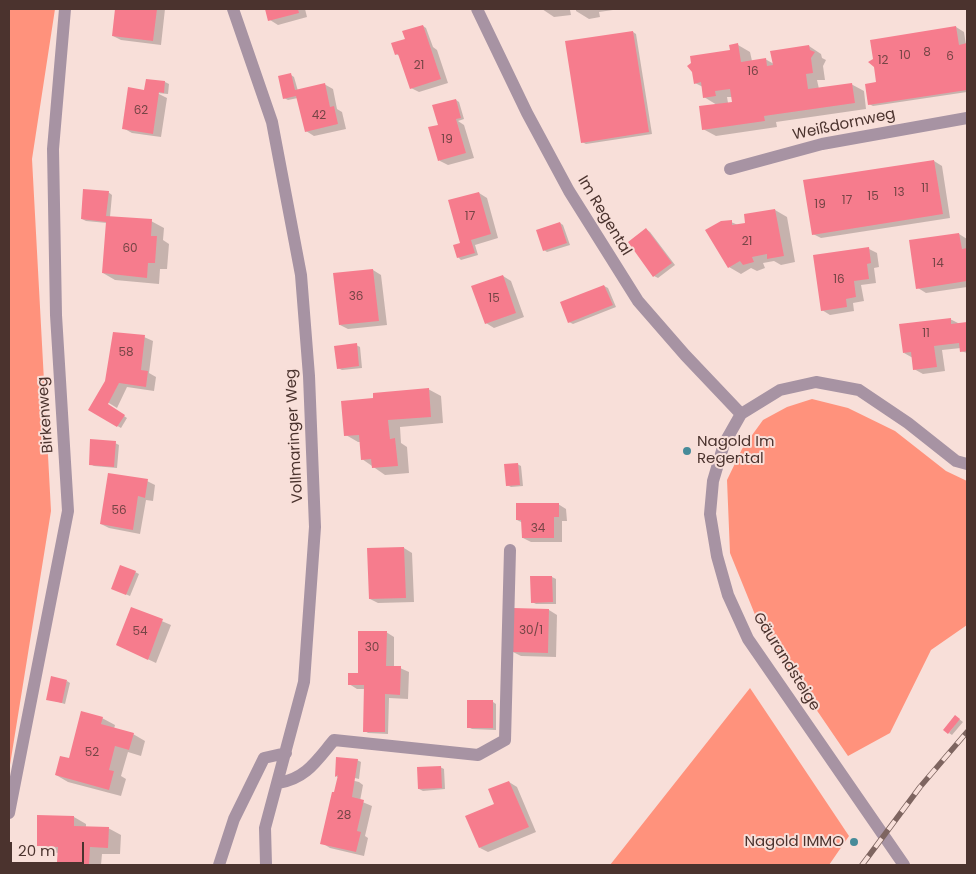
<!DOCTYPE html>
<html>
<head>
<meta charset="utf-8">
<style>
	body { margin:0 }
	#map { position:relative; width:976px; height:874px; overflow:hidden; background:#f8dfd9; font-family:Poppins,sans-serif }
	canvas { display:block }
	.frame { position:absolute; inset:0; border:10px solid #4b332e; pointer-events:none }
	.scale { position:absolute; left:10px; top:842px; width:74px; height:22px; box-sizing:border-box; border:2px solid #4b332e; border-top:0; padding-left:6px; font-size:15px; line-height:18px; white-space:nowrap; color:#4b332e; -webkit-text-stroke:4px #f8dfd9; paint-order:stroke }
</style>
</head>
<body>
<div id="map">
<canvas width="976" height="874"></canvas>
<div class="frame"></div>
<div class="scale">20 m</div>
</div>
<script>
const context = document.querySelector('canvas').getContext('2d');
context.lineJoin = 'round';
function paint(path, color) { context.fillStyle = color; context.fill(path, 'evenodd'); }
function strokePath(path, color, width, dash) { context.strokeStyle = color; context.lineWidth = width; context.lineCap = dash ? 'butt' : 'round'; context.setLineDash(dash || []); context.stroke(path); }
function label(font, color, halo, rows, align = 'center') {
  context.font = font + ' Poppins,sans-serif'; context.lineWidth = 4; context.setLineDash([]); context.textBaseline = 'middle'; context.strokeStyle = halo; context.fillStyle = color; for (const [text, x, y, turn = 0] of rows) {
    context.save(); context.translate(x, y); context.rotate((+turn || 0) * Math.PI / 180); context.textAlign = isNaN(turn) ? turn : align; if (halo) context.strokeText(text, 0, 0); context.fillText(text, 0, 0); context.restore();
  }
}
paint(new Path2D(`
	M9,9H55L32,159L51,511L9,771Z
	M812,399L848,408L895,431L946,471L967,481V625L931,650L890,733L848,756L760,627L730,553L727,480L742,449L763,420L787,407Z
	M750,688L849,836L829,865H610Z`), '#ff927c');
paint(new Path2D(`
	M116,9H165L161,45L121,40L113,36Z
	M267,9H305L307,17L278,25L270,20Z
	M542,9H620L599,12L600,17L589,19L576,11V9L570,10L571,15L554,17Z
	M423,26L426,28L433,47L437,50L448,83L419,92L411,88L400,56L396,54L406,39Z
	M956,27L964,32L966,45H967V92L873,106L869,104L880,83Z
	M633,32L636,34L652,134L586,144L582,142Z
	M738,45L750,52L752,61L765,59L774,64L809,46L821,54L822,58L826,60L823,66L825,80H817L819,89L851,84L864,91L866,109L776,122L777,127L716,136L703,129L717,105L704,97L703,87L695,83ZM727,97H733V103H728Z
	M291,75L294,77L298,91L324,84L333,89L337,109L342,112L346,129L314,136L306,131L298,98L288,100L284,98Z
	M147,80L165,82L169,84L168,94L157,93L167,98L161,137L132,133L123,128L145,91Z
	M456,100L459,102L464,119L458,121L464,125L474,158L448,165L440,161L430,128L441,125Z
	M934,161L942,166L950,218L821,238L813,234Z
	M108,192L112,195L110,217L151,221L164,228L163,240L169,244L167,269H160L159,284L115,280L103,273L107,223L86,221L82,219Z
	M479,193L487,198L498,238L475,245L478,255L461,260L458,257Z
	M775,210L787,217L795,262L781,265L774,261L763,263L765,268L757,271L751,268L741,274L729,267L731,222L738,225L747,224Z
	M560,223L563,225L570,245L547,252L544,250Z
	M646,229L650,232L675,265L658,278L654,276Z
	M959,234L967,239V287L926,293L918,288Z
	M869,249L877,253L879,267L874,268L876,283L861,285L864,301L853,303L854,311L830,315L822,310Z
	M373,270L381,275L387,325L348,329L340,325Z
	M503,276L511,281L524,317L494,328L486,323Z
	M604,286L608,288L616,307L573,324L569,322Z
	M950,319L960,324L967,323V353L961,351V348L942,350L945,371L923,374L914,369L913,358L904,353Z
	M144,337L153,341L149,373L156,377L154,391L127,387L117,408L104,400L103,402L127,418L121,428L90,410Z
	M356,345L360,347L362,368L342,370L338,368Z
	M428,389L441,396L443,423L400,427L401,443L407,447L409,473L385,475L362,459L361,442H358L346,435L374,399Z
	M115,443L119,445L117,468L94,466L90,464Z
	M517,464L521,466L523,486L511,487L507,485Z
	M147,481L155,485L153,501L146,500L140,534L109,528L101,524Z
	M558,504L566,509L567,521H562V542H531L523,538V523L517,520Z
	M404,548L412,553L414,602L378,603L370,599Z
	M135,572L139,574L130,596L116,590Z
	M552,577L556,579V604H536L532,602L531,578Z
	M131,608L171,625L156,663L126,649Z
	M514,609L549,610L557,615L556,657L521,656L513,652Z
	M386,632L394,637V667L400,668L409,672L408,699L389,698L388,734L368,733L365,731V689H357L349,684L359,674Z
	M67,681L70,683L65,704L48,699Z
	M493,702L496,704V730L472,729L468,727Z
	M102,718L115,725L114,729L133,734L145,741L141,756L128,752L121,776L126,779L121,796L68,782L56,775Z
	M959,719L963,722L952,735L949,733Z
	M337,758L357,760L361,762L359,779L338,774V777L359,782L363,785L360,801L372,806L365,836L368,838L364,856L330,848L322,843L333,794H335L339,778L336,776Z
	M440,767L444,769L445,789L423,791L419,789Z
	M509,782L517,787L536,832L488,852L480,848L496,805Z
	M74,817L86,824V828H108L121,835L120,854H102L101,865H64L59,861V853L50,852L38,845Z`), '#0003');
paint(new Path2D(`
	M115,9H157L153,41L112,36Z
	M265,9H298L299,13L268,21Z
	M423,25L441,79L410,89L398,54L395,55L391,43L405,39L402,31Z
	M956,26L959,45L967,43V90L868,105L865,84L876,82L874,67L868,62L873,59L870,40Z
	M633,31L649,132L581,143L565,41Z
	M738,43L741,62L766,58L767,66L773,65L770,51L809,45L810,50L815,52L811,58L813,73L806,74L808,89L852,83L855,103L764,116L765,121L702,130L699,106L732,102L730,89L715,91L716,96L703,98L701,82L694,84L692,72L687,66L691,63L690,56L730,50L729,45Z
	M291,73L295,90L325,83L330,107L334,106L338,124L305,132L296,96L283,99L278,76Z
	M146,79L165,81L164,93L159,92L153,134L122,129L128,87L144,90Z
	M456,99L461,118L456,119L466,153L438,161L428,127L438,125L432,105Z
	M934,160L943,214L812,235L803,180Z
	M83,189L109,191L106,216L152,219L151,236H157L155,263H148L147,278L102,273L106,222L81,219Z
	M479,192L491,234L471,240L475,253L457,258L453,245L460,243L448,200Z
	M775,209L784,256L767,259V254L752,257L754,262L743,265L740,261L728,268L705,230L721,221L732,220V225L745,223L744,214Z
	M560,222L567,243L543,251L536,230Z
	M646,228L672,263L653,277L628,242Z
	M959,233L962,249L967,248V281L916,289L909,240Z
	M869,247L871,263L867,264L869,279L854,281L856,297L846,299L847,307L821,311L813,255Z
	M373,269L379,321L339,325L333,273Z
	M503,275L516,313L485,324L471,286Z
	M604,285L613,305L568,323L560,302Z
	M951,318V324L967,322V351L960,352L959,343L934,346L937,367L913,370L911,352L903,353L899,324Z
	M113,332L145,335L141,370L148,371L146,387L119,383L108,404L125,415L117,427L88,410L105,381Z
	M357,343L359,366L337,369L334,346Z
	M429,388L431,417L388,420L390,439L395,438L398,466L372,468L371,459L361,460L359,435L344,436L341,401L373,398V393Z
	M90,439L116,441L114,467L89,465Z
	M518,463L520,485L506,486L504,464Z
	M108,473L148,479L145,498L138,496L133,530L100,524Z
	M516,503H559V517H554V538H522L521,520H516Z
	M404,547L406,598L369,599L367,548Z
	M120,565L136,571L126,595L111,589Z
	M530,576H552L553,602L531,603Z
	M131,607L163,619L148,660L116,645Z
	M513,608L549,609L548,653L512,652Z
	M358,631H387L386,666H401L400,695L385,694V732H363L364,685H348V673H358Z
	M51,676L67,680L62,703L46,700Z
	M467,700H493V728H467Z
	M81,711L103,717L101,724L134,733L129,750L115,746L109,770L114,771L109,790L55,775L60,756L69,758Z
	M955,715L960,719L948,734L943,730Z
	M336,757L358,759L352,797L364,800L357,831L361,832L356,852L320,844L332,792H334L338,775L335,777Z
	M441,766L442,788L418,789L417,767Z
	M509,781L529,827L479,848L465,816L494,804L488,789Z
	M37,815L74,816V826L109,827L108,848L90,847L89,865H62V862H57L58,847L37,846Z`), '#f67c8d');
strokePath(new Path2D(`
	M233,9L272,122L301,275L309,376L315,527L304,682L265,828L266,865
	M477,9L527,113L569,191L638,301L685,355L741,414
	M730,169L822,144L967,118
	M278,783C306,779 317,760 334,740L478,755L505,740L510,550
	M9,813L68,511L56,315L53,149L65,9
	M219,865L234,819L264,758L286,753
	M904,865L748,639L728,595L717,556L710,514L713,481L724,444L741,414L780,390L816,382L859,390L908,423L956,461L967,464`), '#a793a3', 12);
const rail = new Path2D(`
	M862,865L920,787L967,732`);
strokePath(rail, '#7e6560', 5.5);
strokePath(rail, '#f8dfd9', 4, [11]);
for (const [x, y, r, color] of [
	[687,451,5,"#478b99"],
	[854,842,5,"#478b99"]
]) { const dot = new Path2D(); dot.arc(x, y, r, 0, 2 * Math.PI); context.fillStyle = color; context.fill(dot); strokePath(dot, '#f8dfd9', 2); }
label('12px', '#764546', null, [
	["8",927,53],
	["10",905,56],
	["6",950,57],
	["12",883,61],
	["21",419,66],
	["16",753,72],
	["62",141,111],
	["42",319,116],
	["19",447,140],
	["11",925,189],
	["13",899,193],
	["15",873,197],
	["17",847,201],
	["19",820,205],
	["17",470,217],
	["21",747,242],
	["60",130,249],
	["14",938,264],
	["16",839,280],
	["36",356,297],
	["15",494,299],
	["11",926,334],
	["58",126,353],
	["56",119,511],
	["34",538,529],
	["30/1",531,631],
	["54",140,632],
	["30",372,648],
	["52",92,753],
	["28",344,816]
]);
label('15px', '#4b332e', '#f8dfd9', [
	["Weißdornweg",844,125,-12],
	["Im Regental",604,216,59],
	["Birkenweg",46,415,-94],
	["Vollmaringer Weg",295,436,-93],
	["Gäurandsteige",786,662,58]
]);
label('15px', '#4b332e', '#f8dfd9', [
	["Nagold Im",697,442],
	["Regental",697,459],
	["Nagold IMMO",844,842,"right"]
], 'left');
</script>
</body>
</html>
